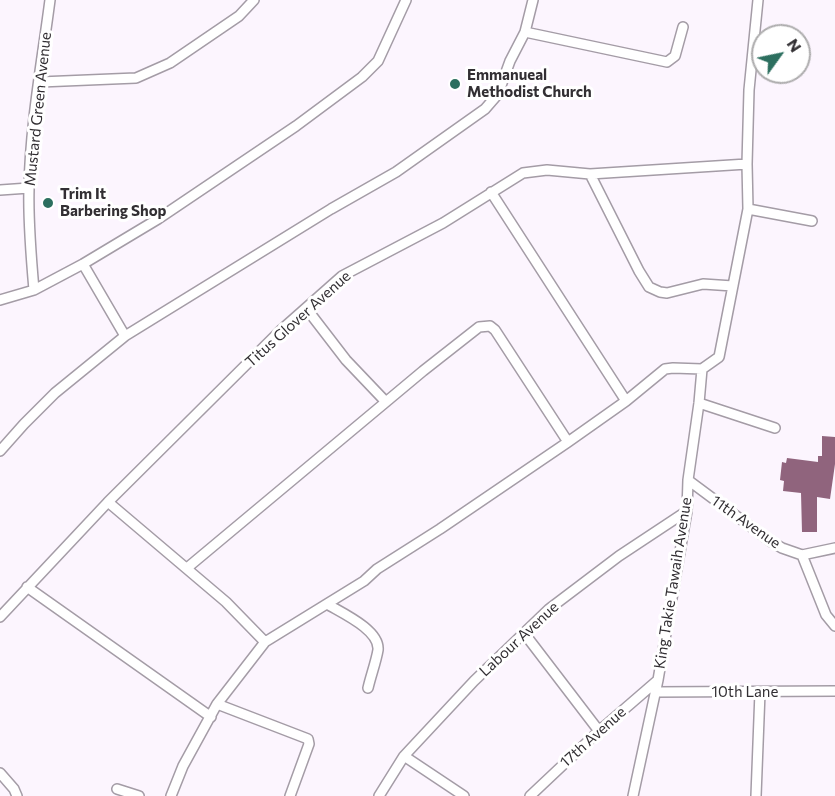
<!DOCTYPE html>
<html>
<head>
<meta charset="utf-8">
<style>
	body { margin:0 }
	#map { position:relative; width:835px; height:796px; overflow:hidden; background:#fcf5fe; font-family:Commissioner,sans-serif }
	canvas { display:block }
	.north { position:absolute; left:751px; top:24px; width:60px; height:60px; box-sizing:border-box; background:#fff; border:2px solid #adacad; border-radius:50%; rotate:57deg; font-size:16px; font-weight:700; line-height:24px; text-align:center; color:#322f33 }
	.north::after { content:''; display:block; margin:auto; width:21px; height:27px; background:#2c6f5f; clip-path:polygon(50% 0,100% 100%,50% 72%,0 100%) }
</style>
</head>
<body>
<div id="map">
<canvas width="835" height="796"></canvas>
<div class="north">N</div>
</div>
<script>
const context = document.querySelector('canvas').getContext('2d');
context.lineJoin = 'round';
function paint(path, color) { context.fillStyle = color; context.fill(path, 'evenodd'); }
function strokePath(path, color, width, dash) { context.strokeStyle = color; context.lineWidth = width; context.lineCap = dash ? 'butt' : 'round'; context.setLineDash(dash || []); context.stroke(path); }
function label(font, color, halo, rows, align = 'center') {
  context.font = font + ' Commissioner,sans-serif'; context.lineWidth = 6; context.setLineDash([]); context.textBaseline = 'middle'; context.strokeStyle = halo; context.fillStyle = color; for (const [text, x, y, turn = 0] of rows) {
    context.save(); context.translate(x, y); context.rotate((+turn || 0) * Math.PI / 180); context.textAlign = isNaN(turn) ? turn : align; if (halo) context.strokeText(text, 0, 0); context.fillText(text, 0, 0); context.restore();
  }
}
paint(new Path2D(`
	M822,436L835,437V464L830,499L817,497V532H802L801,493L783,491L784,481L780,480L782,462L786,463L787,458L818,462V456H822Z`), '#90647d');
const minor = new Path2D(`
	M525,32L667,62L675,56L683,27
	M40,82L136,78L170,63L239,16L254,0
	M590,174L639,271L649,287L660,292L667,293L703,284L733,286
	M0,190L29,188
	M491,192L626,401
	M748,209L812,221
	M83,264L125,336
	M34,290C31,256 28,222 29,189C30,126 42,62 50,0
	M0,300L34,290L83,264L158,219L296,126L362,77L378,61L406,0
	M306,308L346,360L386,402
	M699,403L775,428
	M0,451L24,424L55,393L125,336L331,209L396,172L485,109L498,94L510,61L525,32L533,0
	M688,480L770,541L782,548L802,555L826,615L835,626
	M108,502L226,602L265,642
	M802,555L835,548
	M187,568L423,371L479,327L490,326L495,330L568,442
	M27,587L211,717
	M327,604C342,613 380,630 378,650C376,662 371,675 368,688
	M0,617L108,502L281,330L342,276L443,223L523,173L547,170L590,174L747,164
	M524,633L599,731
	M655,692L835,691
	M217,704L308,739L309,744L290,796
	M404,756L464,796
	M0,773L14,789L17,796
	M117,789L139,796
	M171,796L183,766L217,704L265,642L364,581L377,569L440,529L568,442L626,401L665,369L673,368L702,369L719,357L748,209L747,164L749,90L758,0
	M379,796L404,756L474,681L549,609L619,556L687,511
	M530,796L599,731L658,680
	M633,796L658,680L687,511L688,480L699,403L702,369
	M756,796L760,692`);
strokePath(minor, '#a49ca6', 12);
strokePath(minor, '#fff', 9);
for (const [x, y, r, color] of [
	[455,84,6,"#2c6f5f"],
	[48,203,6,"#2c6f5f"]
]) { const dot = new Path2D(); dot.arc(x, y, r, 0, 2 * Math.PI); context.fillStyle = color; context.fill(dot); strokePath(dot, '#fff', 2); }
label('bold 15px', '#322f33', '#fff', [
	["Emmanueal",467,75],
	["Methodist Church",467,92],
	["Trim It",60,194],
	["Barbering Shop",60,211]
], 'left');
label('15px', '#322f33', '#fff', [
	["Mustard Green Avenue",38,109,-84],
	["Titus Glover Avenue",298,319,-42],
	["11th Avenue",746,522,35],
	["King Takie Tawaih Avenue",673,583,-81],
	["Labour Avenue",519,639,-43],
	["10th Lane",745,692],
	["17th Avenue",593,737,-42]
]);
</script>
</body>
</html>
